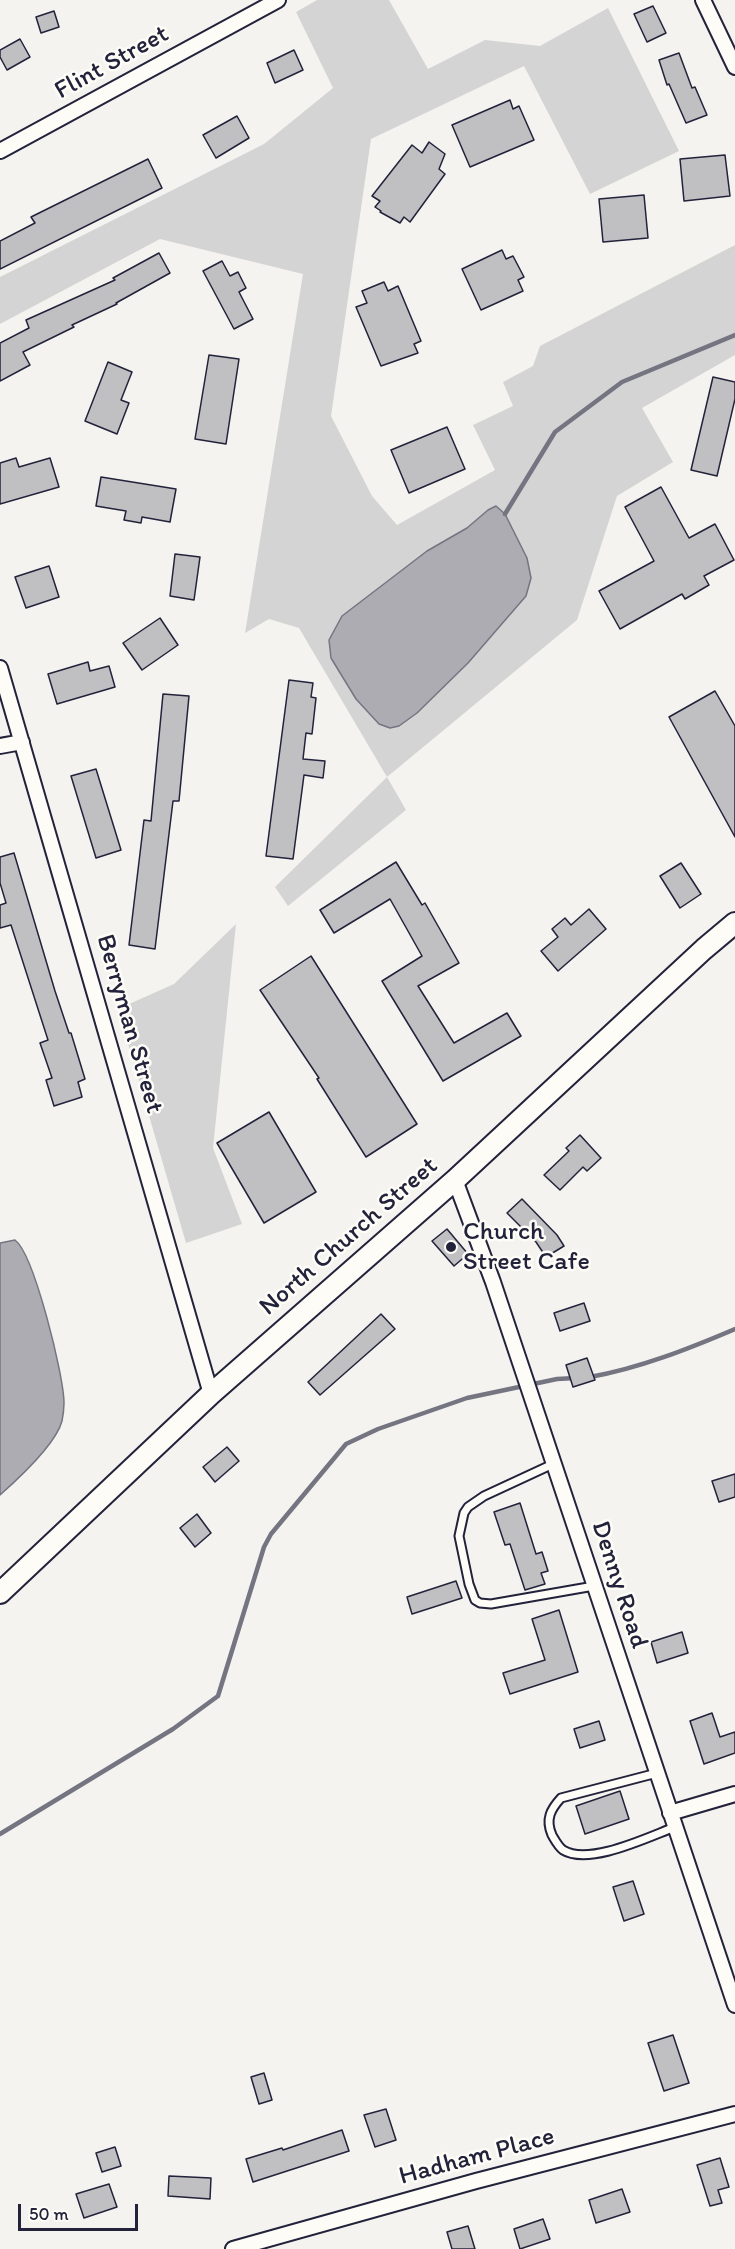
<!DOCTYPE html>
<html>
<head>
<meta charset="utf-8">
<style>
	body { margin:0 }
	#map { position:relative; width:735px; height:2249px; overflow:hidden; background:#f4f3ef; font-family:Itim,sans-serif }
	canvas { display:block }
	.scale { position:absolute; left:18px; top:2204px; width:120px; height:27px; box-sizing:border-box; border:3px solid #22223b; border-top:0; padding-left:8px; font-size:18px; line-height:21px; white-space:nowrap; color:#22223b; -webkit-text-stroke:4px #fdfcf7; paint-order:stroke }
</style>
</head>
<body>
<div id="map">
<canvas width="735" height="2249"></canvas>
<div class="scale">50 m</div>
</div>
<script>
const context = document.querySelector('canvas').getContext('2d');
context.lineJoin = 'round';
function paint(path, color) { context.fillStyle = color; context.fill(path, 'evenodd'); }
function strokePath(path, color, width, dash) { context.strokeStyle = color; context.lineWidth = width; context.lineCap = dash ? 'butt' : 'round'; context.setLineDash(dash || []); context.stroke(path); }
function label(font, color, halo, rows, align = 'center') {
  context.font = font + ' Itim,sans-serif'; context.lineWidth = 5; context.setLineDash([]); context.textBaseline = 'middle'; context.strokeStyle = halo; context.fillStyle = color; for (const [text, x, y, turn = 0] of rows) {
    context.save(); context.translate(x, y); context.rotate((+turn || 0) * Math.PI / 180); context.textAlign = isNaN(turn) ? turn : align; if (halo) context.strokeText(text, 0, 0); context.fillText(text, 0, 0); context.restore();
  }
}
paint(new Path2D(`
	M317,0H389L428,69L485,40L540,46L608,8L679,151L590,194L524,66L371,139L331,416L372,496L397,525L495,470L473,425L513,406L503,382L533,366L540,346L735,245V355L642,408L673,462L617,496L577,620L387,777L406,810L288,906L275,887L387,777L299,628L269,619L245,633L303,274L160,239L0,324V277L264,144L333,88L296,12ZM488,510L526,596L467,663L417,713L399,726L390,728L379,724L356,699L342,616L427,551L467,528Z
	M236,924L213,1148L242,1224L186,1243L118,1009L174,984Z`), '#d5d4d5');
const water = new Path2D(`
	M496,506L505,514L527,558L531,578L526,596L468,663L417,713L399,726L390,728L379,724L356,699L331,658L329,640L342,616L427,551L467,528L488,510Z
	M15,1240C34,1254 64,1376 64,1403C64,1408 63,1416 62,1421C56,1444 18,1479 0,1495V1243Z`);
paint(water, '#acacb2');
strokePath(water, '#757582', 1.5);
strokePath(new Path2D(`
	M505,514L555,432L622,382L735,335
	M590,1377C640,1368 688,1349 735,1329
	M0,1834L173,1729L218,1696L264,1547L271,1534L346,1444L378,1429L467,1398L557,1379L576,1378`), '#757582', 4.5);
const building = new Path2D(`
	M653,6L666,33L647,42L634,14Z
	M54,11L59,27L41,33L36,17Z
	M20,39L30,57L7,70L0,57V50Z
	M294,50L303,70L275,83L267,63Z
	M679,53L692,88L695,87L707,115L686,123L669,84L667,85L659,60Z
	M510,100L513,109L519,106L534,140L470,167L452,125Z
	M237,116L249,138L216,158L203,135Z
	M429,142L445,154L439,169L445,174L410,222L404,217L400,223L380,212L381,211L375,207L380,201L372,196L412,145L422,153Z
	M725,155L730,196L684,201L680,159Z
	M148,159L162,188L0,269V241L35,223L31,217Z
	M644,195L648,238L603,242L599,199Z
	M502,250L506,259L513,256L524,277L518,280L523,291L481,310L462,269Z
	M159,253L170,273L116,303L117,304L72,325L74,327L23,352L30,365L0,381V343L29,328L26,320L115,280L113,278Z
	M222,261L230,276L238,272L246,288L239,292L253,319L234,329L203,271Z
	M384,282L388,291L398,286L421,341L414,344L418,353L381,366L356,307L367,303L362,291Z
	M209,355L239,359L226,444L195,439Z
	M108,362L132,372L121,400L129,403L117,434L85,421Z
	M713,377L735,382V399L717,476L691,470Z
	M447,427L465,469L409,493L391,450Z
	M16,458L19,467L50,458L59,487L0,504V463Z
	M101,477L176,489L170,522L142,517L141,523L124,520L126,511L96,506Z
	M661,487L689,538L715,524L734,560L704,576L709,585L685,599L682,594L620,629L599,591L654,561L625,507Z
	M175,554L200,557L194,600L170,596Z
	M49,566L59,597L26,608L15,577Z
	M160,618L178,645L142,670L123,643Z
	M88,662L90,671L109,666L115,687L57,704L48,674Z
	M289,680L313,683L311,697L316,698L312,734L306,733L303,759L325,761L323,778L304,775L293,859L266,856Z
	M715,691L735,726V837L669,717Z
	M163,694L189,696L179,801H173L155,949L129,945L144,820L151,821Z
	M96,769L121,850L96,858L71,776Z
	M14,853L55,991L69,1033H71L85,1079L78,1082L82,1097L54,1106L46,1080L52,1078L40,1043L48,1040L11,925L0,928V905L6,903L0,883V857Z
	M396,862L422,905L425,903L459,963L418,986L454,1043L507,1013L521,1036L443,1081L382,981L422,956L390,899L334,933L320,910Z
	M681,863L701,894L680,908L660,876Z
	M589,909L606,929L558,971L541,951L558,937L552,929L565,918L571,925Z
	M311,956L417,1124L366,1157L317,1079L319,1078L260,990Z
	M269,1112L316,1192L264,1223L217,1143Z
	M580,1135L601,1158L587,1171L583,1167L560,1190L544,1175L569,1151L566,1148Z
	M522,1199L557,1235L564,1246L546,1257L536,1242L507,1213Z
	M447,1229L468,1254L454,1266L432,1241Z
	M584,1303L590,1321L560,1331L554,1313Z
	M381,1314L395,1329L320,1395L308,1382Z
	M587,1358L595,1380L573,1387L566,1365Z
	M227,1447L239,1461L215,1482L203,1467Z
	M735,1474V1497L719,1502L712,1481Z
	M520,1503L536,1554L542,1552L548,1571L541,1573L545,1584L525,1590L510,1544L505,1545L494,1512Z
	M197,1514L211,1533L195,1547L180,1528Z
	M456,1581L462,1598L412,1614L407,1597Z
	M559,1610L578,1672L510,1694L503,1673L545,1660L532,1619Z
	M682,1632L688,1653L657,1663L651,1642Z
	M712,1713L720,1737L735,1732V1753L704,1764L690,1721Z
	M599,1721L605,1740L580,1748L574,1729Z
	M620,1791L629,1819L585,1834L576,1806Z
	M633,1881L644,1914L624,1921L613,1887Z
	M673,2035L689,2083L664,2091L648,2043Z
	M264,2073L272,2100L259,2104L251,2077Z
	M386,2109L396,2140L375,2147L364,2115Z
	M342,2130L349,2151L253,2182L246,2159L282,2148L283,2150Z
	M115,2147L121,2166L102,2172L96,2153Z
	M720,2158L729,2187L718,2190L722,2203L710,2206L697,2165Z
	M169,2176L211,2178L210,2199L168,2196Z
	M109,2184L117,2207L84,2218L76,2194Z
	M622,2189L630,2212L596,2223L589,2200Z
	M543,2219L550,2239L520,2249L514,2229Z
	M468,2226L475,2249H452L447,2232Z`);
paint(building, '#c0bfc2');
strokePath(building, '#22223b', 1.5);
const service = new Path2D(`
	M553,1464L484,1496L468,1507L464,1513L459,1536L469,1584L475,1600L480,1603L491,1604L594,1586
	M657,1773L561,1798C551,1809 545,1819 552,1835C555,1840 558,1846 563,1850C589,1866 648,1837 675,1827`);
const minor = new Path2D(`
	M703,0L735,67
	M0,151L278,0
	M0,668L211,1394
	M0,746L22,742
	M455,1180L493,1282L735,2005
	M670,1813L735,1794
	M233,2249L476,2181L735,2114`);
const secondary = new Path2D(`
	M0,1593L211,1394L455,1180L704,949L735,923`);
strokePath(service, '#22223b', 11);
strokePath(minor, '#22223b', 18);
strokePath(secondary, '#22223b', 24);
strokePath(service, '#fdfcf7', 7);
strokePath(minor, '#fdfcf7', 14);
strokePath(secondary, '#fdfcf7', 20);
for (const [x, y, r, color] of [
	[451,1247,6,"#22223b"]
]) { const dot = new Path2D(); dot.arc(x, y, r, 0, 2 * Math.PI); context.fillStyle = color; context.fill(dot); strokePath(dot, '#fdfcf7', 2); }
label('26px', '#22223b', '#fdfcf7', [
	["Flint Street",112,63,-29],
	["Berryman Street",129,1024,74],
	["North Church Street",349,1237,-41],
	["Denny Road",619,1585,72],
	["Hadham Place",477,2157,-15]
]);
label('26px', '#22223b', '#fdfcf7', [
	["Church",463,1232],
	["Street Cafe",463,1262]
], 'left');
</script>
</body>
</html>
